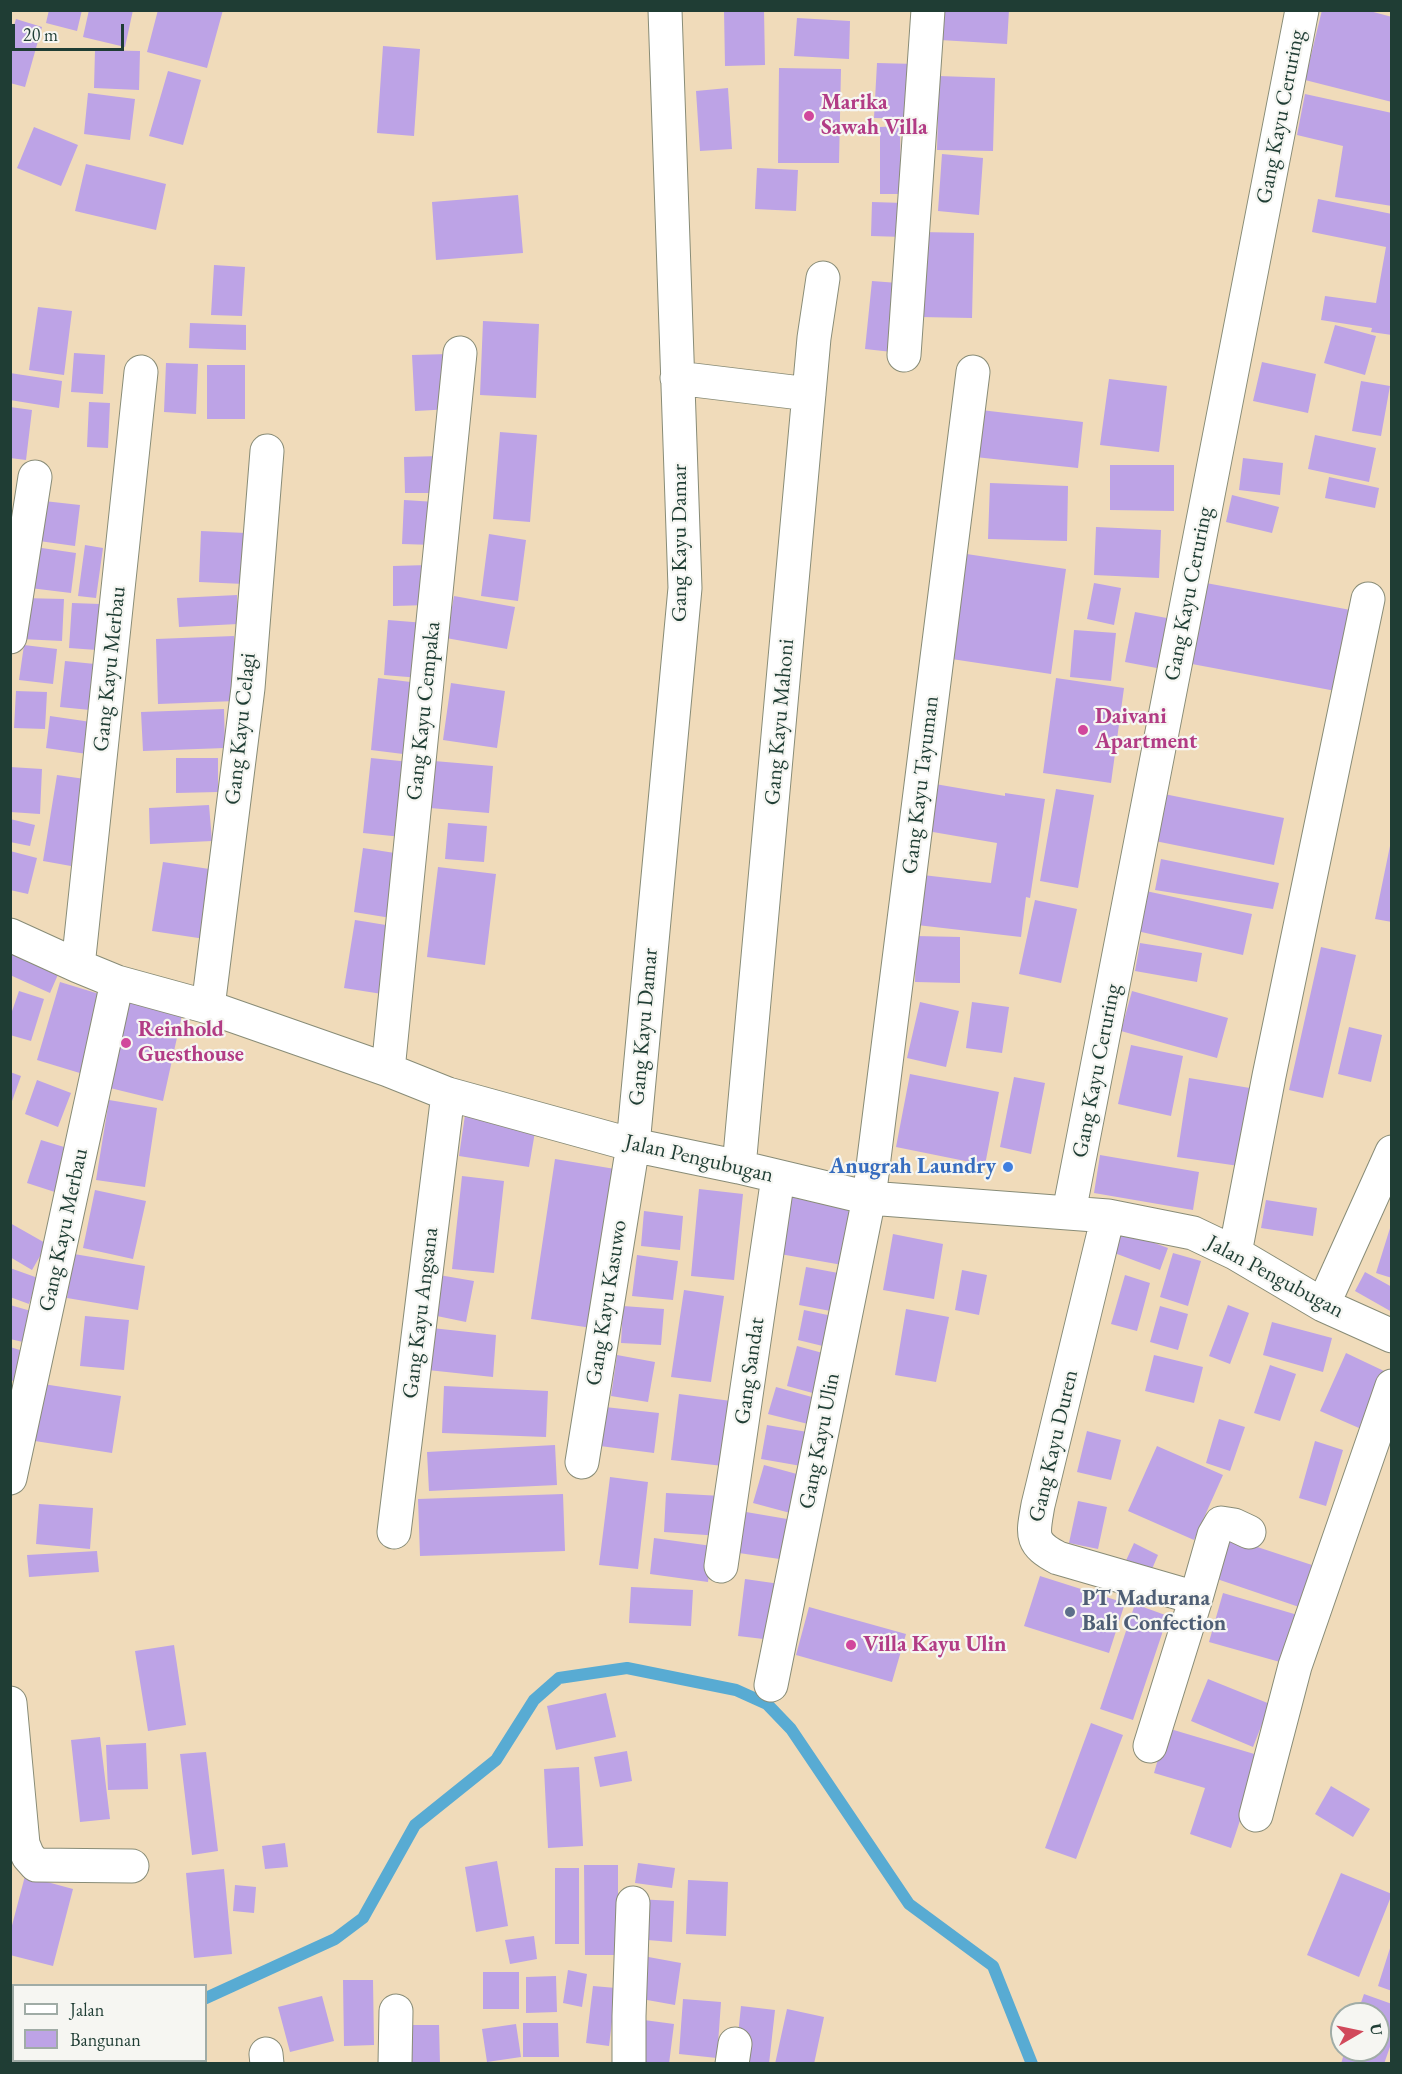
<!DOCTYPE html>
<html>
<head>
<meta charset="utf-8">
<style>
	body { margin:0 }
	#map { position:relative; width:1402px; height:2074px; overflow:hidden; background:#f0dbba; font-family:"EB Garamond",serif }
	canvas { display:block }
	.frame { position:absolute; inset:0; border:12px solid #1f3d34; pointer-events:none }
	.legend { position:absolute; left:12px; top:1984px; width:195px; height:78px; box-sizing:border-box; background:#f6f6f2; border:2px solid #a0aca6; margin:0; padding:8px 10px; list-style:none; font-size:18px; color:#1f3d34 }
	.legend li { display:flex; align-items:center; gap:12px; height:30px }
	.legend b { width:30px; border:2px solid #a0aca6 }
	.north { position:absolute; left:1330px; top:2002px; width:60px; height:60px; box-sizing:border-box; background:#f6f6f2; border:2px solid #a0aca6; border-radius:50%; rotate:81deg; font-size:16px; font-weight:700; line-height:24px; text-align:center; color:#1f3d34 }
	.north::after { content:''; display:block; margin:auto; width:21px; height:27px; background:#d1495b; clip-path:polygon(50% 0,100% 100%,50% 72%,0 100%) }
	.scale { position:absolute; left:12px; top:24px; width:112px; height:27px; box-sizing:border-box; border:3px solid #1f3d34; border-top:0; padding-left:8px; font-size:18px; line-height:21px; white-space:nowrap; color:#1f3d34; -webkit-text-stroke:4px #f6f6f2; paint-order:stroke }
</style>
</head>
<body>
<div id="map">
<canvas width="1402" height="2074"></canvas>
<div class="frame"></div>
<ul class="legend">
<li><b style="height:8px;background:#fff"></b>Jalan</li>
<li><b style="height:16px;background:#bda3e6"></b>Bangunan</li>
</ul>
<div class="north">U</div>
<div class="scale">20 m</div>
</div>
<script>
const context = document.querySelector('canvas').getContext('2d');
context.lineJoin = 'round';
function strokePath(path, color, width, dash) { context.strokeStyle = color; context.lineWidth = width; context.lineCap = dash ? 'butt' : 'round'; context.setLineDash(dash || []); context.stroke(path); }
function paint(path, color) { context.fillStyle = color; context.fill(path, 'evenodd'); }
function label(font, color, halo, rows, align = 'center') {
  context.font = font + ' "EB Garamond",serif'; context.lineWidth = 4.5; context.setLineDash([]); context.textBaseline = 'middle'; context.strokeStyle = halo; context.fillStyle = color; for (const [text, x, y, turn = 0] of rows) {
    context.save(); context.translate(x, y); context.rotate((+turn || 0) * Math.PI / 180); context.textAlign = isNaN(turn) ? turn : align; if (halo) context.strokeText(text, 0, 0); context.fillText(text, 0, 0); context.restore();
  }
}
strokePath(new Path2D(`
	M10,1996H14
	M206,1998L335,1939L363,1918L415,1825L496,1760L534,1700L559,1678L627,1668L736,1690L767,1704L791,1729L909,1904L993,1966L1032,2064`), '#58abd3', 12);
paint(new Path2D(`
	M49,10H82L77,31L46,23Z
	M89,10H133L125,47L83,37Z
	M158,10H223L207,68L147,52Z
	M724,10H764L765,65L725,66Z
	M942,10H1009L1007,44L940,40Z
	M1322,10H1366L1392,17V102L1305,80Z
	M797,18L850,21L849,59L794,56Z
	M16,19L42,27L25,87L10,83V38Z
	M383,46L420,49L414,136L377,133Z
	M95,50L140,51L139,90L94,88Z
	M877,63L916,64L913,119L874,118Z
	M779,68L841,69L839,163H778Z
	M168,71L201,80L183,145L149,136Z
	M939,76L995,78L993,151L937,150Z
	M728,88L732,149L700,151L696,91Z
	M88,93L135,99L130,140L84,134Z
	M1305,94L1392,113V206L1335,197L1343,146L1297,135Z
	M900,126L901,194H880V127Z
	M34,127L78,145L61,186L17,168Z
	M942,154L983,158L979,215L938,211Z
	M86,164L166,184L156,230L75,211Z
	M757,168L798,170L796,211L755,209Z
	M518,195L523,253L436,260L432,202Z
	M1318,199L1392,214V335L1371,332L1372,328L1321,320L1325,296L1376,303L1386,247L1312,232Z
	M872,202L904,203L903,237L871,236Z
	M921,232L974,233L972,318L920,317Z
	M214,265L245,267L242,316L211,315Z
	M872,281L898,283L892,352L865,349Z
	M38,307L72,311L64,375L29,370Z
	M483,321L539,324L536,398L480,395Z
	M190,323L246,325V350L189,348Z
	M1335,325L1376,336L1365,375L1324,363Z
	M74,353L105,355L103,394L71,392Z
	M449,354L452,409L415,411L412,355Z
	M1262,362L1316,374L1308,413L1253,401Z
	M166,363L198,364L196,414L164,412Z
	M207,365H245V419H207Z
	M10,373L62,381L59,408L10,400Z
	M1109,379L1167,386L1159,452L1100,445Z
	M1361,381L1390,386L1381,436L1352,431Z
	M89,402L110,403L108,448L87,447Z
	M10,407L32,410L26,460L10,458Z
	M981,410L1083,422L1078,468L975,457Z
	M500,432L537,435L530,522L493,519Z
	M1315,435L1376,448L1369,482L1308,469Z
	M440,456L441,493H405L404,457Z
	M1243,458L1283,463L1280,495L1239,490Z
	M1110,465H1174V511L1110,510Z
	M1329,477L1379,488L1375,508L1325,498Z
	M990,483L1068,486L1067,541L988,539Z
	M1232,495L1279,507L1272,533L1226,522Z
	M404,500L436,502L434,545L402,544Z
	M44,501L80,505L75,546L39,541Z
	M1096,527L1161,530L1159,578L1094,575Z
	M201,531L246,533L244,584L199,582Z
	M489,534L526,540L518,601L481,596Z
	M85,545L103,548L96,598L78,596Z
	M35,547L76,553L71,593L30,588Z
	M960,553L1066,569L1051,674L945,658Z
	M428,565V605L393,606V566Z
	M1094,583L1121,588L1114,625L1087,619Z
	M1206,583L1356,611L1341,692L1192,664Z
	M237,595L238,624L179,627L177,598Z
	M454,596L515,607L507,649L446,638Z
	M22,598L64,599L62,641L21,639Z
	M72,603L100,604L97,650L69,648Z
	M1135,612L1172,619L1162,669L1125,662Z
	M388,620L425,623L420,678L384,675Z
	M1074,630L1116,633L1111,681L1070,677Z
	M234,636L236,701L158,704L156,639Z
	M24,645L57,649L53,684L19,680Z
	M65,661L95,664L90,710L60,707Z
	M378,678L419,683L411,755L371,750Z
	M1056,678L1124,688L1111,783L1043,773Z
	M451,683L505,691L497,748L443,740Z
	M16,691L47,692L45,729L14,728Z
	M224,709L225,748L143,751L141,712Z
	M50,716L91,722L87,754L46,748Z
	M176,758H218V792L176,793Z
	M371,758L410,762L402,837L363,833Z
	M434,761L493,766L489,813L430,808Z
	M10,767L42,769L40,814L10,812Z
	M57,775L85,779L71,866L43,861Z
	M935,784L1005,796V793L1045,799L1030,898L1026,897L1021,937L917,925L923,875L991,883L997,843L927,831Z
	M1056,789L1094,795L1078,888L1040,881Z
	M1164,794L1284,818L1274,865L1155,841Z
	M209,805L212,841L150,844L149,808Z
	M10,819L35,825L30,846L10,842Z
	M448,823L487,826L484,862L445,859Z
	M1390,846H1392V922L1375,919Z
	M363,848L401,854L391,918L354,912Z
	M10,851L37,858L28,894L10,890Z
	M1161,859L1279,883L1273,909L1155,890Z
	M163,862L216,870L205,939L152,931Z
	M438,867L496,874L485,965L427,957Z
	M1146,891L1252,914L1243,955L1137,931Z
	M1035,900L1077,909L1061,983L1019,974Z
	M355,920L392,926L382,994L344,988Z
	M916,936L960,937V983L915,982Z
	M10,940L63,963L50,993L10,975Z
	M1140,943L1202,953L1197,982L1135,971Z
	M1321,947L1356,955L1323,1098L1289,1090Z
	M60,982L106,996L83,1074L37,1060Z
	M19,991L44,999L31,1041L10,1035V1017Z
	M1132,991L1228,1018L1217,1058L1121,1031Z
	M126,1001L182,1015L163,1101L106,1087Z
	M920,1002L959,1011L946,1067L907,1058Z
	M972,1002L1009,1007L1002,1053L966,1048Z
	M1349,1027L1382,1035L1371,1082L1338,1074Z
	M1131,1045L1183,1056L1171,1116L1118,1104Z
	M10,1072L21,1076L11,1104H10Z
	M910,1074L999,1092L985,1165L896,1147Z
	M1014,1077L1045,1083L1031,1154L1000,1147Z
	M1189,1078L1250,1088L1239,1166L1177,1157Z
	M37,1080L71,1093L58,1127L25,1114Z
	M109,1100L157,1108L145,1187L96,1180Z
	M465,1115L536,1126L529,1167L459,1156Z
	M41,1140L74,1150L61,1194L27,1183Z
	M1100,1155L1199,1172L1193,1210L1094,1193Z
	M555,1159L615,1169L592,1328L531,1319Z
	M462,1176L504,1181L494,1273L452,1269Z
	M699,1189L743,1194L734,1280L691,1276Z
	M95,1190L146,1201L133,1259L83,1248Z
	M790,1197L858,1210L848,1266L780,1254Z
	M1266,1200L1317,1208L1313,1236L1261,1228Z
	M644,1211L683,1216L680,1250L641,1246Z
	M10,1223L47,1244L32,1270L10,1257Z
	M1391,1225H1392V1278L1376,1273Z
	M1117,1229L1168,1248L1160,1270L1109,1251Z
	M893,1234L943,1244L934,1299L883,1290Z
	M1173,1253L1201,1261L1188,1306L1160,1297Z
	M74,1254L145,1266L138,1310L67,1298Z
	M637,1255L678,1261L673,1300L632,1296Z
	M806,1267L849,1275L841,1313L799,1305Z
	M10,1268L38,1278L29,1304L10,1297Z
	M962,1270L987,1275L979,1315L955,1310Z
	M1365,1272L1392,1287V1312L1355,1291Z
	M439,1275L474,1281L466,1322L432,1315Z
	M1125,1275L1150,1283L1137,1331L1111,1324Z
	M684,1290L724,1296L711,1382L671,1377Z
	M10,1305L31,1311L23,1342L10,1339Z
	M1228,1305L1249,1313L1230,1364L1209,1356Z
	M623,1306L664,1309L661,1345L621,1343Z
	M1160,1306L1188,1314L1178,1350L1150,1342Z
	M906,1309L949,1317L936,1382L895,1375Z
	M804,1310L837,1317L831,1348L798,1340Z
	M85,1316L129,1320L124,1370L80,1366Z
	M1272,1322L1332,1338L1323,1372L1263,1355Z
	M432,1328L496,1335L493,1377L428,1370Z
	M797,1346L830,1355L820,1395L787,1386Z
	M10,1347L30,1353L20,1383L10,1380Z
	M1346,1353L1384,1371L1359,1428L1320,1411Z
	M617,1355L655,1362L648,1402L611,1396Z
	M1154,1355L1203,1367L1194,1403L1145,1391Z
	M1270,1365L1296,1374L1280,1421L1254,1413Z
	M43,1384L121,1396L112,1453L35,1441Z
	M444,1386L548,1391L546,1437L442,1433Z
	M776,1387L819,1399L812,1425L768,1414Z
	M679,1394L731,1401L723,1466L671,1460Z
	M605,1407L659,1413L654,1453L600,1446Z
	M1219,1419L1245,1427L1230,1471L1206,1463Z
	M767,1425L813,1433L807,1467L761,1459Z
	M1087,1431L1121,1440L1111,1480L1077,1472Z
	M1315,1441L1343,1450L1326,1506L1299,1498Z
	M555,1445L557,1485L429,1491L427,1452Z
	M1157,1446L1223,1475L1194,1540L1128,1511Z
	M764,1465L804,1476L794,1514L753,1503Z
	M610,1477L648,1482L638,1569L599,1565Z
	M666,1493L722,1496L720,1536L664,1532Z
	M563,1494L565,1551L420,1556L418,1499Z
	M1078,1501L1107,1507L1098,1549L1069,1543Z
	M39,1504L93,1508L90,1549L36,1544Z
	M746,1512L793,1520L786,1560L739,1553Z
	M654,1538L712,1546L708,1582L650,1574Z
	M1230,1538L1315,1566L1302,1608L1217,1579Z
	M1134,1543L1158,1555L1149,1576L1124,1565Z
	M97,1551L99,1572L29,1577L27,1555Z
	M1040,1576L1125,1603L1109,1653L1024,1626Z
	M745,1579L780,1584L772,1640L738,1636Z
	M631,1587L693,1590L691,1626L629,1623Z
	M1223,1593L1301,1616L1287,1664L1209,1642Z
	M1135,1604L1168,1616L1133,1720L1100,1709Z
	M809,1607L906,1634L892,1682L796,1655Z
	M174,1645L186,1725L148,1731L135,1651Z
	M1208,1679L1270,1704L1253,1747L1191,1721Z
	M606,1693L616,1737L556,1750L547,1706Z
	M1091,1723L1123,1735L1076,1859L1045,1848Z
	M1167,1728L1261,1756L1231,1848L1190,1834L1205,1788L1154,1773Z
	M100,1737L110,1819L80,1822L71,1740Z
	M146,1743L148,1789L108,1790L106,1745Z
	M627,1751L632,1781L600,1787L594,1757Z
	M206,1752L218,1851L192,1855L180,1754Z
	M579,1767L583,1846L548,1848L544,1769Z
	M1331,1786L1370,1809L1353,1837L1315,1814Z
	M285,1843L288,1867L265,1869L262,1846Z
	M497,1861L508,1926L476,1932L465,1867Z
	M638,1863L675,1868L672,1888L635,1883Z
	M584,1865H618V1955H585Z
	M555,1868H579V1944H555Z
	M224,1869L232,1954L194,1958L186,1873Z
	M1341,1873L1392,1894L1359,1977L1307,1955Z
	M25,1876L73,1889L53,1966L10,1955V1933Z
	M688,1880L728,1882L726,1936L686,1934Z
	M235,1885L256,1887L254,1913L233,1911Z
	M637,1899L674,1901L672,1942L635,1939Z
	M534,1936L537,1959L510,1964L505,1940Z
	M1391,1945H1392V1991L1378,1986Z
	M643,1956L681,1963L675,2005L636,1998Z
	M568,1970L587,1974L582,2007L563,2003Z
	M483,1972H519V2009H483Z
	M556,1976L557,2012L526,2013V1977Z
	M343,1980H373L374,2045L344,2046Z
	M593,1986L616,1988L609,2046L586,2043Z
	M1364,1994L1392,2004V2041L1384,2064H1341L1345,2050H1378V2014H1357Z
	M322,1996L334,2041L290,2052L278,2007Z
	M683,1999L721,2002L717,2058L679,2054Z
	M741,2006L775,2010L769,2064H735Z
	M787,2009L824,2017L814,2064H775Z
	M644,2020L674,2024L669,2064H639Z
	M523,2023H558L559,2057H523Z
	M516,2024L521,2057L487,2062L482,2029Z
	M411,2025H439L440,2064H411Z`), '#bda3e6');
const minor = new Path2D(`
	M904,355L928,10
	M677,378L809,394
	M10,637L35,477
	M10,935L78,966L117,982L208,1007L388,1070L448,1094L633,1145L739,1167L869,1198L1108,1216L1193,1233L1235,1253L1323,1305L1392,1336
	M78,966L141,372
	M208,1007L248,688L267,451
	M388,1070L460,353
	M739,1167L814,338L823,278
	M1069,1212L1302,10
	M1108,1216L1038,1505C1033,1534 1029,1543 1058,1558L1196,1598L1214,1535L1221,1523L1234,1525L1249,1532
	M1235,1253L1269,1076L1368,599
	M1323,1305L1392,1152
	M582,1462L633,1145L685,588L665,10
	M10,1478L117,982
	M394,1532L448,1094
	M721,1566L778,1177
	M771,1685L869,1198L973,372
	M10,1703L23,1844L28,1856L36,1865L132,1866
	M1150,1746L1196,1598
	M1256,1815L1295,1666L1392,1386
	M266,2054L267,2064
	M395,2064L396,2011
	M629,2064V2016L633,1903
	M732,2064L735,2044`);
strokePath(minor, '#888c77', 35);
strokePath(minor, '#fff', 33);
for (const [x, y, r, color] of [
	[809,116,6,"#d1479c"],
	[1083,730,6,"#d1479c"],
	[126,1043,6,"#d1479c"],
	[1008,1167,6,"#3f7fe0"],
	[1070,1612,6,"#5c6f8a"],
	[851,1645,6,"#d1479c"]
]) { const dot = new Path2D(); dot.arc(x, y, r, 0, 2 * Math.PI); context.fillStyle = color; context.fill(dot); strokePath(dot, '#f6f6f2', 2); }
label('bold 22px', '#b23c85', '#f6f6f2', [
	["Marika",821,103],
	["Sawah Villa",821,128],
	["Daivani",1095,717],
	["Apartment",1095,742],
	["Reinhold",138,1030],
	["Guesthouse",138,1055],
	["Villa Kayu Ulin",863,1645]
], 'left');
label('22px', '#1f3d34', '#f6f6f2', [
	["Gang Kayu Ceruring",1281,117,-79],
	["Gang Kayu Damar",680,543,-90],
	["Gang Kayu Ceruring",1189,594,-79],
	["Gang Kayu Merbau",110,669,-84],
	["Gang Kayu Cempaka",424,711,-84],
	["Gang Kayu Mahoni",780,722,-85],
	["Gang Kayu Celagi",241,729,-84],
	["Gang Kayu Tayuman",921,785,-83],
	["Gang Kayu Damar",644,1027,-85],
	["Gang Kayu Ceruring",1097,1071,-79],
	["Jalan Pengubugan",699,1159,13],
	["Gang Kayu Merbau",64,1230,-78],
	["Jalan Pengubugan",1275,1277,28],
	["Gang Kayu Kasuwo",607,1303,-81],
	["Gang Kayu Angsana",421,1313,-83],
	["Gang Sandat",750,1371,-82],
	["Gang Kayu Ulin",820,1441,-79],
	["Gang Kayu Duren",1054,1446,-77]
]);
label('bold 22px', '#366cbe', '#f6f6f2', [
	["Anugrah Laundry",996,1167]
], 'right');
label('bold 22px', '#4e5e75', '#f6f6f2', [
	["PT Madurana",1082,1599],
	["Bali Confection",1082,1624]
], 'left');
</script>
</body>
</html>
